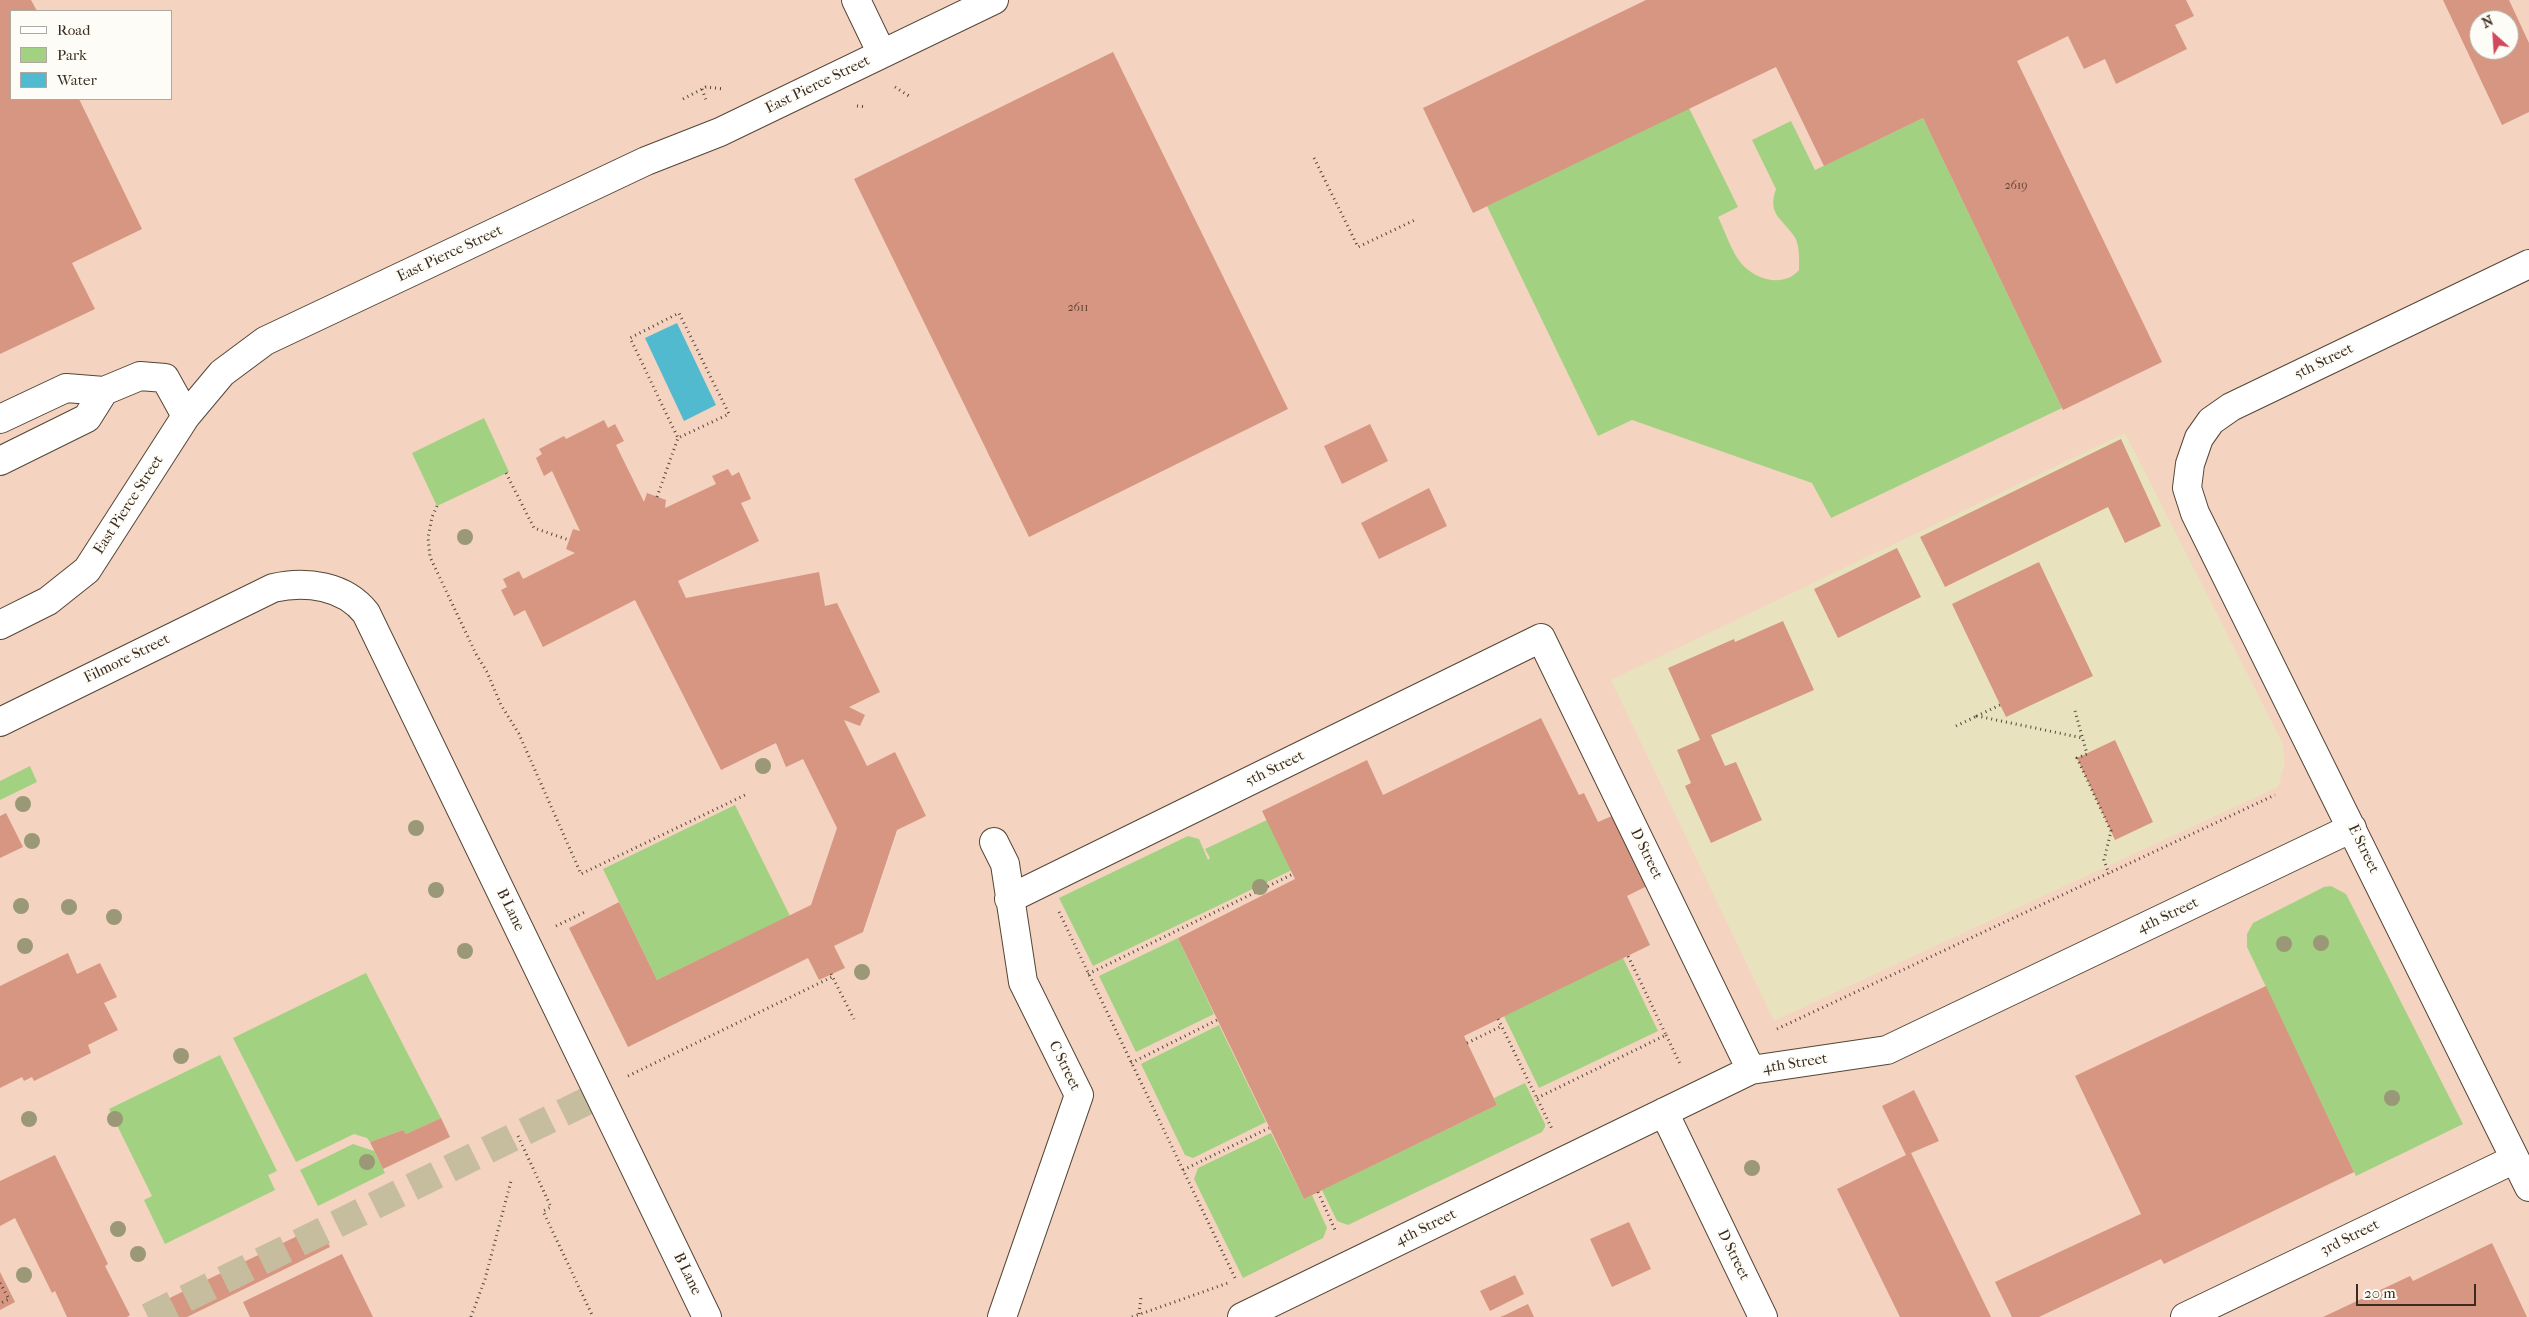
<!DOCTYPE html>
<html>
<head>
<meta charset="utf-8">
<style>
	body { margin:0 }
	#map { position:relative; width:2529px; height:1317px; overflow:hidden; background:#e9e2be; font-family:"IM FELL French Canon",serif }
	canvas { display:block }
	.legend { position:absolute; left:10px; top:10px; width:162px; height:90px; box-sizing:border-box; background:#fdfcf7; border:1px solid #afa8a0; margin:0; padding:6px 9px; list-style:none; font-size:15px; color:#3b2a1e }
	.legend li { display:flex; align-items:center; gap:10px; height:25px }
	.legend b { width:25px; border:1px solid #afa8a0 }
	.north { position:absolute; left:2469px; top:10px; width:50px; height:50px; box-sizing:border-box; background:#fdfcf7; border:1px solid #afa8a0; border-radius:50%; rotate:334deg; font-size:14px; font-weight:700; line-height:20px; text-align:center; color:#3b2a1e }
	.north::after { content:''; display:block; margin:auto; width:18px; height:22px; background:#d1495b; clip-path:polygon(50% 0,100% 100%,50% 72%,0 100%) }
	.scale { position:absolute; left:2356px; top:1284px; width:120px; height:22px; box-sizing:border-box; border:2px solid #3b2a1e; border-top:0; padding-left:6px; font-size:15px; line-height:18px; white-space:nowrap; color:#3b2a1e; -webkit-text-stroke:4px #fdfcf7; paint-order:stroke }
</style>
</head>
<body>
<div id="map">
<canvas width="2529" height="1317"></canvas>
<ul class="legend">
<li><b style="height:6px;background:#fff"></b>Road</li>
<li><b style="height:14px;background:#a2d281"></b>Park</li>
<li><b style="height:14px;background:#51bace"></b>Water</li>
</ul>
<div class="north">N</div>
<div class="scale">20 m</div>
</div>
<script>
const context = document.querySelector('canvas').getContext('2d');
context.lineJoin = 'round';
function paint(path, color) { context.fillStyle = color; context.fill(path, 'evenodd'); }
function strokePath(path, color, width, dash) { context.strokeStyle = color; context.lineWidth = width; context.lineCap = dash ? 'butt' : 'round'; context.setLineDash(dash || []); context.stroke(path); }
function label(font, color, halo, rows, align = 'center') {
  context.font = font + ' "IM FELL French Canon",serif'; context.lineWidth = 4; context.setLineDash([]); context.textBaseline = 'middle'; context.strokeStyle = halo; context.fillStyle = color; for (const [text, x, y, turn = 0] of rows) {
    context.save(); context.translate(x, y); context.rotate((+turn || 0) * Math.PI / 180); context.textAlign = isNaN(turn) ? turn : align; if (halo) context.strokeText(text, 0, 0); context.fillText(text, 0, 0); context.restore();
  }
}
paint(new Path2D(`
	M0,0H2529V1317H0ZM11,11H171V99H11ZM2479,20H2509V50H2479ZM2125,433L2283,744L2285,763L2278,787L1774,1021L1611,680Z`), '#f4d3c0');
paint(new Path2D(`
	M1689,108L1738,207L1718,217C1725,231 1731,251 1741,263C1755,280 1784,288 1799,270C1799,260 1800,244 1794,236C1782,218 1767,215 1776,189L1752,140L1791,121L1815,170L1923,118L2062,408L1831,518L1812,483L1632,420L1598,436L1487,206Z
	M484,418L509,472L437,506L412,453Z
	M30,766L37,782L0,800V781Z
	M735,805L790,916L657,980L603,869Z
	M1267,820L1292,870L1093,966L1059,898L1188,836L1199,839L1208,860L1210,858L1205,849Z
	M2331,886L2346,894L2463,1124L2356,1176L2247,947V934L2253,923L2324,887Z
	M1178,938L1214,1014L1136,1052L1099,976Z
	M1623,958L1658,1031L1539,1088L1504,1016Z
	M366,973L441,1118L406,1134L403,1130L370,1142L367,1138L354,1134L296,1162L233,1038Z
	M1219,1025L1266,1122L1193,1158L1185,1155L1141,1064Z
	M220,1055L277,1171L268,1175L275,1190L165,1244L144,1200L152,1196L109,1109Z
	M1525,1083L1545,1124V1127L1542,1132L1348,1225L1337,1221L1322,1190L1497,1105L1494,1098Z
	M1271,1133L1304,1199L1312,1195L1327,1228L1323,1238L1243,1278L1194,1179L1198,1168Z
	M353,1144L374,1151L385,1173L318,1206L300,1170Z`), '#a2d281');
paint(new Path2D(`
	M677,323L716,405L684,421L645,338Z`), '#51bace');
paint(new Path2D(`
	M0,0H31L37,11H11V99H79L142,229L72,263L95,309L0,354Z
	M1646,0H2186L2194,16L2175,25L2187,49L2116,84L2105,59L2084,69L2068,36L2017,61L2162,362L2063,410L1923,118L1824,166L1776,67L1473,213L1423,108Z
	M2443,0H2509L2529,43V112L2502,125ZM2479,20H2509V50H2479Z
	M1113,52L1288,409L1029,537L854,179Z
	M604,420L608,428L615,424L624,441L616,445L644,502L647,493L666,500L665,508L716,484L712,476L728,469L732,476L739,472L751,499L741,503L759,541L678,581L686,598L819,572L825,606L837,603L880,692L849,707L865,715L860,726L844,720L867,766L895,752L926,816L897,830L863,932L834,946L845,968L819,980L808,958L628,1047L569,928L619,902L657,980L811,905L837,828L803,759L786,767L776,743L721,770L635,600L543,647L525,610L514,616L501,590L507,587L503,579L519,571L523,579L575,553L566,549L573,529L580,531L552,471L544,476L536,458L542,454L539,449L564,436L566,439Z
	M1370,424L1388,461L1342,484L1324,446Z
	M2121,439L2161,526L2125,543L2108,507L1945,587L1920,537Z
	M1429,488L1447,526L1379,559L1361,523Z
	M1897,548L1921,597L1838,638L1814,589Z
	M2039,562L2093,676L2006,717L1952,604Z
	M1783,621L1814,690L1711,735L1725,766L1736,762L1762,820L1711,843L1685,786L1691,783L1677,750L1700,740L1668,668L1734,639L1735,642Z
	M1541,718L1579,795L1584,793L1598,822L1612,816L1647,886L1627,896L1650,945L1464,1036L1497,1105L1304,1199L1178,938L1295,879L1262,811L1367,760L1383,795Z
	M2115,740L2153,822L2115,840L2077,758Z
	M6,813L23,847L0,858V816Z
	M68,953L77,974L100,963L117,997L104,1003L118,1030L88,1045L91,1053L34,1081L32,1077L24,1081L22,1077L0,1088V986Z
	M2266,986L2354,1172L2164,1264L2161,1259L2039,1317H2012L1995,1282L2141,1214L2075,1076Z
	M1914,1090L1939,1141L1911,1153L1991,1317H1900L1837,1189L1906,1155L1882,1106Z
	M441,1118L450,1137L383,1169L370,1142L403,1130L406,1134Z
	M55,1155L108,1264L105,1266L130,1315L127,1317H67L55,1291L52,1293L15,1218L0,1226V1181Z
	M1629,1222L1651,1269L1612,1287L1590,1239Z
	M320,1225L330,1247L187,1317H153L149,1308Z
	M2492,1243L2527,1317H2323L2410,1276L2413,1281Z
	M342,1254L373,1317H250L243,1302Z
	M0,1272L15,1302L0,1310Z
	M1515,1275L1524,1294L1490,1311L1480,1291Z
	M1528,1304L1534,1317H1500L1505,1315Z`), '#d79681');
strokePath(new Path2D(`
	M148,1317L599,1095`), '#c6bd9e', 28, [28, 14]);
const minor = new Path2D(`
	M856,0L882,54
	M2529,264L2231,407L2211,421L2199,438L2190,464L2187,488L2195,513L2529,1187
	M0,419L66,388L104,391L140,376L165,378L186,416
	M0,461L87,418L104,391
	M0,625L48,601L87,570L186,416L222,373L265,341L646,161L720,132L994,0
	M0,722L273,588C306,580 345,586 366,613L707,1317
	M994,842L1005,864L1023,982L1079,1095L1002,1317
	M1009,899L1541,638L1751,1070
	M1664,1112L1763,1317
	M1242,1317L1751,1070L1887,1050L2352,828
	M2185,1317L2515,1159`);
strokePath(minor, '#554636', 30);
strokePath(new Path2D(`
	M895,87L909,96
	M702,89L706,100
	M683,99L706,87L724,89
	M857,106L867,107
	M1314,158L1358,247L1417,219
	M506,473L534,528L569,540
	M657,497L678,438L729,414L679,313L630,338L678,438
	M437,506L432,517L428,538L430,557L476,654L487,672L501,705L519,734L581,874L745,795
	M2000,705L1977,716L2083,738
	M2075,711L2087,754L2077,758L2111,831L2104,860L2109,874
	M1956,726L1977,716
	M1059,912L1236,1280
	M556,926L587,911
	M831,974L854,1019
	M1088,974L1293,874
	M1498,1019L1552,1129
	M1777,1029L2275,795
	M1666,1035L1681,1066
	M1467,1043L1502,1026
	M1131,1063L1217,1020
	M628,1076L832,977
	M1537,1098L1666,1035L1628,956
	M518,1136L551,1207L543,1211L593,1317
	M1183,1170L1269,1128
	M1318,1192L1336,1232
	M0,1283L9,1299L1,1303L0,1301
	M1139,1314L1141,1297
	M471,1317L485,1279L511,1181
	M1132,1317L1228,1283`), '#554636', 3, [1, 4]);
strokePath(minor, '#fff', 28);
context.fillStyle = '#9a9876';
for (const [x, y] of [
	[465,537],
	[763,766],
	[23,804],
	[416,828],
	[32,841],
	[1260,887],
	[436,890],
	[21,906],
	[69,907],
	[114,917],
	[2321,943],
	[2284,944],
	[25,946],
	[465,951],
	[862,972],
	[181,1056],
	[2392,1098],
	[29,1119],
	[115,1119],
	[367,1162],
	[1752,1168],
	[118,1229],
	[138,1254],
	[24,1275]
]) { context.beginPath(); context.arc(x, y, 8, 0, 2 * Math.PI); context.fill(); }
label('12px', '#624537', null, [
	["2619",2016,186],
	["2611",1078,308]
]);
label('15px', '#3b2a1e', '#fdfcf7', [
	["East Pierce Street",818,85,-26],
	["East Pierce Street",450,254,-25],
	["5th Street",2324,362,-26],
	["East Pierce Street",129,505,-57],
	["Filmore Street",127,659,-26],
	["5th Street",1275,769,-26],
	["E Street",2363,849,64],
	["D Street",1646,854,64],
	["B Lane",510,910,64],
	["4th Street",2168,916,-25],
	["4th Street",1795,1064,-9],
	["C Street",1064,1066,64],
	["4th Street",1426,1228,-26],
	["3rd Street",2350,1238,-26],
	["D Street",1733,1255,64],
	["B Lane",687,1274,64]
]);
</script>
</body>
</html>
